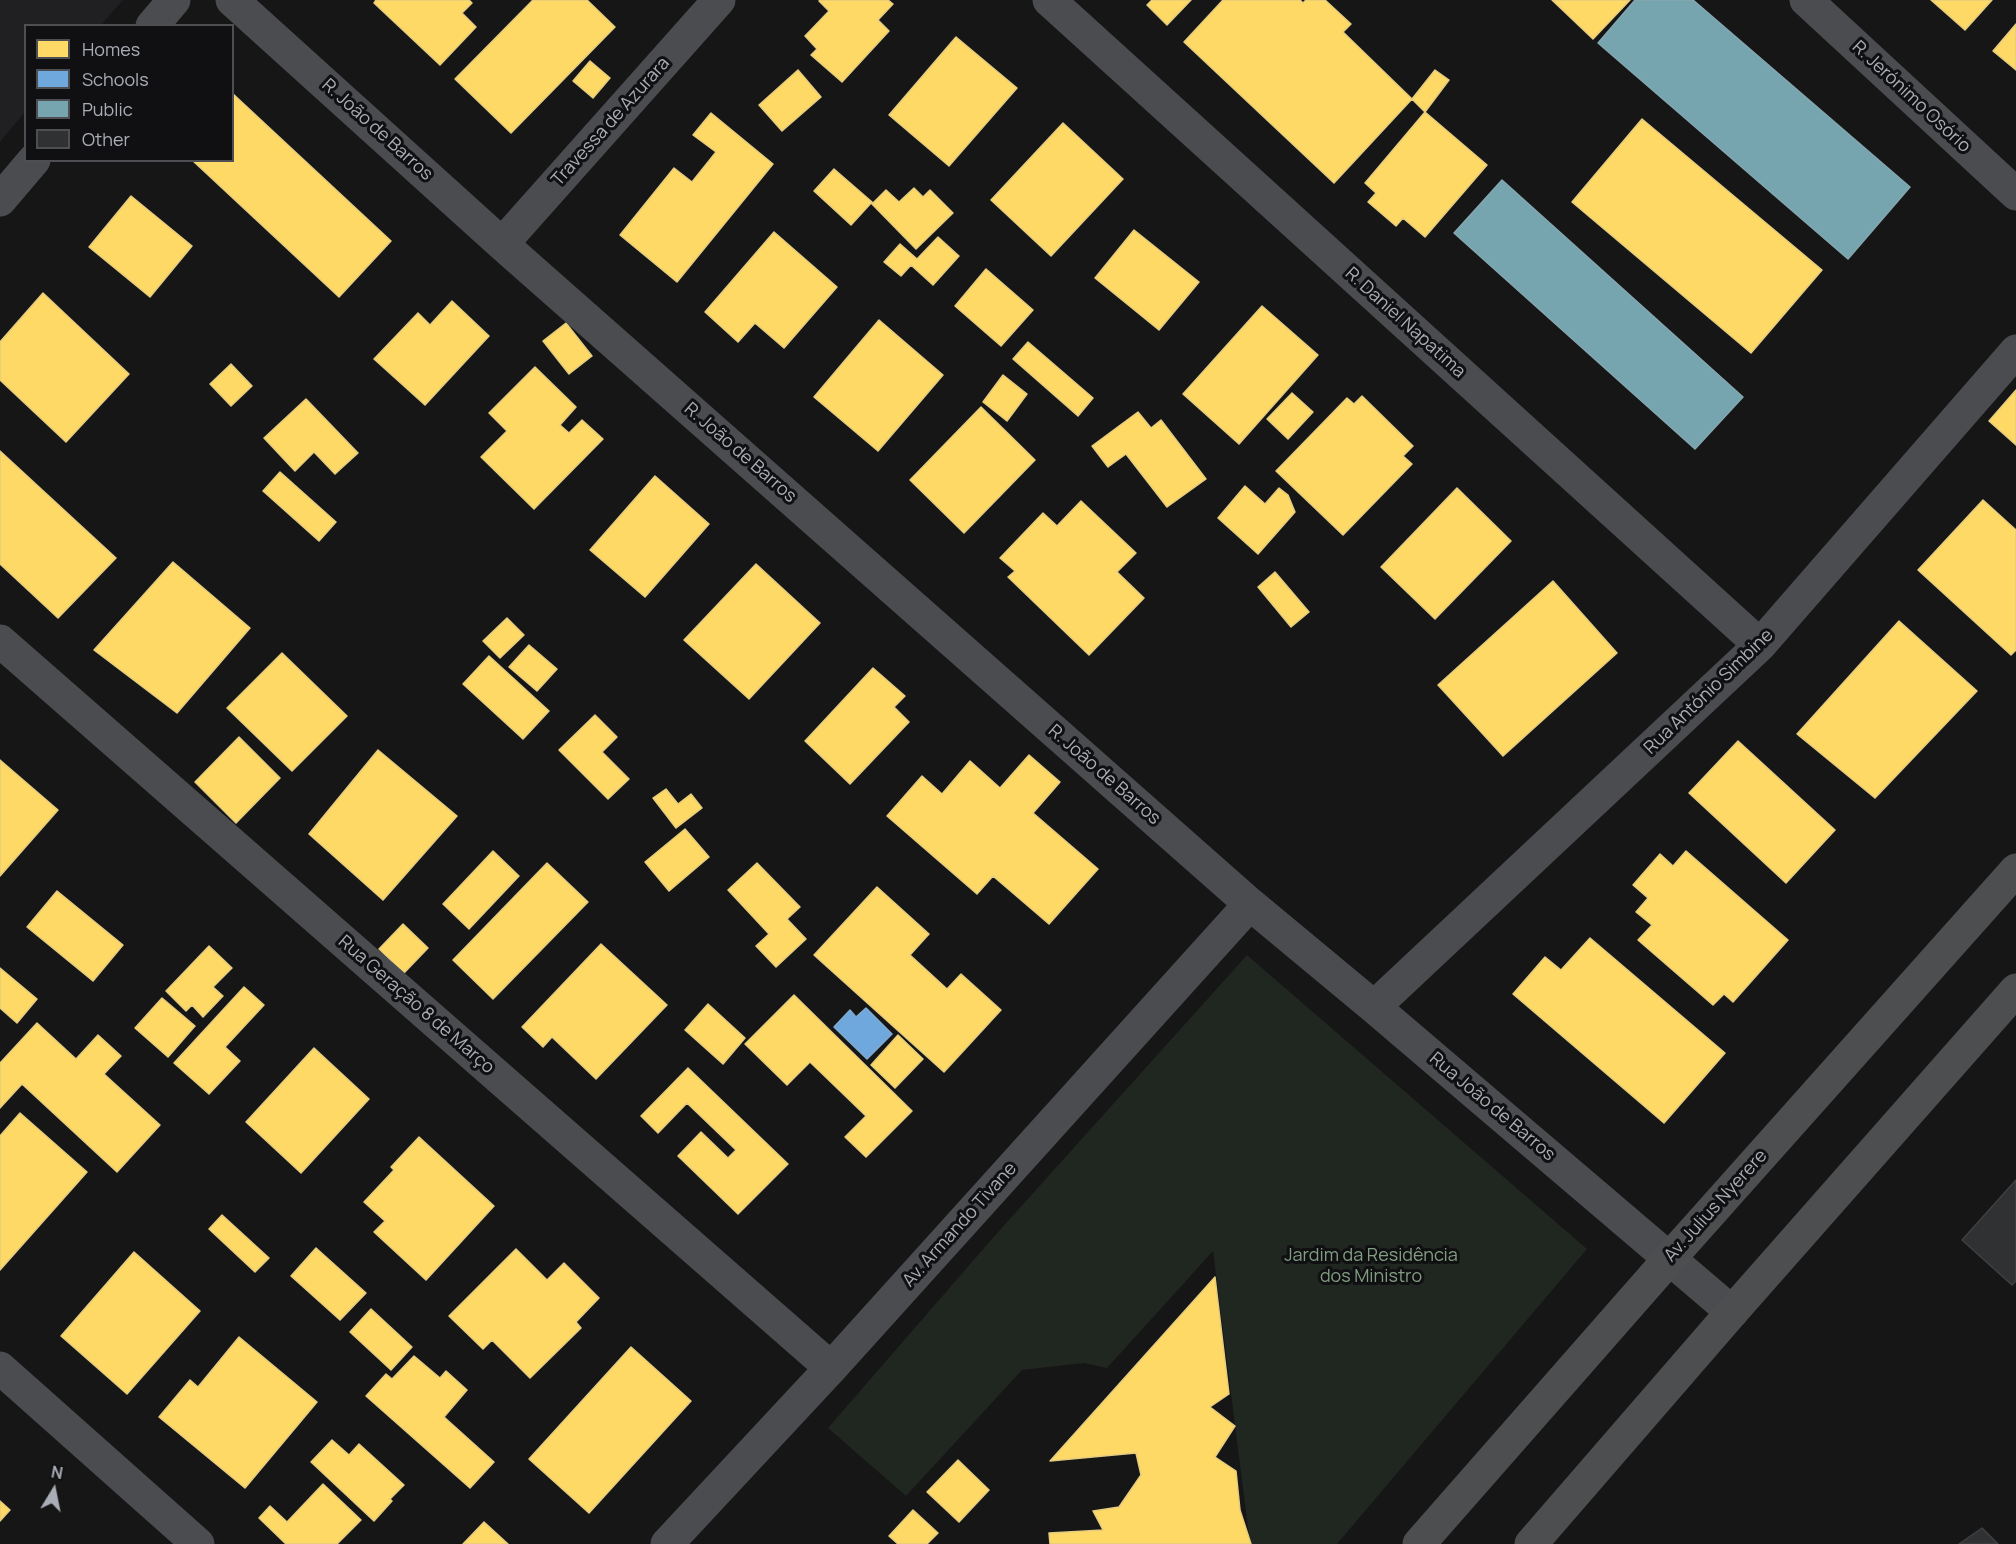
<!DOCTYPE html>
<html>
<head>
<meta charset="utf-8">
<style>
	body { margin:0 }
	#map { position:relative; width:2016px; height:1544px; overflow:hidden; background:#161616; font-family:Manrope,sans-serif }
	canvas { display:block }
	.legend { position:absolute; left:24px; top:24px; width:210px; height:138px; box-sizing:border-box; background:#101012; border:2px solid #4d4f53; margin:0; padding:8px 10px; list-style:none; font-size:18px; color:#a9adb5 }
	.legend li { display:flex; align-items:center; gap:12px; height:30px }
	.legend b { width:30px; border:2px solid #4d4f53 }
	.north { position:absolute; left:24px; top:1460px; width:60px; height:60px; -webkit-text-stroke:4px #101012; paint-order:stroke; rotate:10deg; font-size:16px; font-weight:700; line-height:24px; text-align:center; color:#a9adb5 }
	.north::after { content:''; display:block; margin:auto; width:21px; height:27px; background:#a9adb5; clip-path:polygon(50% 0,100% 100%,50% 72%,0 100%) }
</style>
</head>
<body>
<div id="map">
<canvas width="2016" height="1544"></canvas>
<ul class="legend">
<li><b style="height:16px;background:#ffd966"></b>Homes</li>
<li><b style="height:16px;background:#6fa8dc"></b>Schools</li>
<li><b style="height:16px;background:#76a5af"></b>Public</li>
<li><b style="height:16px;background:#303132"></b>Other</li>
</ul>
<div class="north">N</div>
</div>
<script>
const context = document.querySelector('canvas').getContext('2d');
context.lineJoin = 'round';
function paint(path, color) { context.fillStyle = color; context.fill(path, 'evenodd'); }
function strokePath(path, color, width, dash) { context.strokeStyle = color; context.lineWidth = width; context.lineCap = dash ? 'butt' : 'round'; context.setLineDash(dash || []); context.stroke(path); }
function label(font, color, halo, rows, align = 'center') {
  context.font = font + ' Manrope,sans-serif'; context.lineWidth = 6; context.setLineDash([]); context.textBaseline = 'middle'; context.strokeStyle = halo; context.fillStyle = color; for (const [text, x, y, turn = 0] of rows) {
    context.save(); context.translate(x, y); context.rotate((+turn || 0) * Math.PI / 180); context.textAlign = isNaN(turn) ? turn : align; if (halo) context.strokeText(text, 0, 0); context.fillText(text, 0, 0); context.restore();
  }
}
paint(new Path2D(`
	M0,0H123L101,25L26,26L25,112L0,142Z`), '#202022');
paint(new Path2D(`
	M1247,955L1587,1249L1337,1544H1250L1213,1251L1107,1368L1084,1363L1022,1370L906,1496L828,1428L991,1240Z`), '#202620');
const homes = new Path2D(`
	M376,0H469L472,3L462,13L476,27L440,65L374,3Z
	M533,0H587L615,27L511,133L455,79Z
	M820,0H888L893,4L878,20L889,31L842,82L811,55L817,49L805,36L829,11L819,1Z
	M1152,0H1191L1167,25L1147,5Z
	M1223,0H1300L1303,3L1306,0H1325L1351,24L1343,32L1412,99L1334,183L1184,42Z
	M1552,0H1630L1593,39Z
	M1931,0H1992L1965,30Z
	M2016,24V70L1993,51Z
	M956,37L1017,88L949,166L889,115Z
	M590,61L610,78L593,98L573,81Z
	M798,70L821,97L782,131L759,105Z
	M1435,70L1449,80L1425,112L1412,99Z
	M232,93L391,241L339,297L192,160H232Z
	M1425,112L1487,165L1425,237L1403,218L1396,226L1368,202L1376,193L1365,183Z
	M711,113L773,164L677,282L620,235L674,168L692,182L716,152L693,135Z
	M1642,119L1822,270L1751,353L1572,202Z
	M1063,123L1123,179L1051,256L991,200Z
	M834,169L872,202L851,225L814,191Z
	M914,188L923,197L930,190L953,213L916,249L872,204L886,190L899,202Z
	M131,196L192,246L150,297L89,247Z
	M1134,230L1199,282L1159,330L1095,278Z
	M774,232L837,287L784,348L755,323L738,342L705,312Z
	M938,237L959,256L933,285L911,265L901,276L884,262L900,244L917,259Z
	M986,269L1033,310L1001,346L955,306Z
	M43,293L129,374L66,442L0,380V342Z
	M452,301L489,336L425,405L374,359L418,313L430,325Z
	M1262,306L1318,355L1239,444L1183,394Z
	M879,320L943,375L878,451L814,397Z
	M566,323L592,356L569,374L543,341Z
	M1028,342L1093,398L1078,416L1013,359Z
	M231,364L252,386L231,406L210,384Z
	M535,367L576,407L560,425L569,433L582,420L603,439L534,509L481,457L507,431L489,413Z
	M1003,375L1027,394L1007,421L983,402Z
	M2016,390V445L1989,421Z
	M1292,393L1313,412L1288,439L1267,419Z
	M1362,396L1413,446L1403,456L1412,464L1343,535L1276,471L1347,398L1354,404Z
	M306,399L358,453L335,474L314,452L295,471L264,438Z
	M981,407L1035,460L964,533L910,480Z
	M1138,412L1151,428L1161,420L1206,479L1167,507L1126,454L1108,467L1092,446Z
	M0,451L116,558L58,618L0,564Z
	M280,472L336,522L319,541L263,491Z
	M655,476L709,524L645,597L590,550Z
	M1245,486L1265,504L1279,488L1288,495L1295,512L1258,554L1218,518Z
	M1457,488L1511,541L1435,619L1381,567Z
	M1983,500L2016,530V650L2011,655L1918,570Z
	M1081,501L1136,553L1117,572L1144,598L1089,655L1008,577L1015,571L1000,558L1043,513L1057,526Z
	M173,562L250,628L177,713L94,650Z
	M756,564L820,623L749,699L684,640Z
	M1275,572L1309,612L1291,627L1258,587Z
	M1553,581L1617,653L1503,756L1438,685Z
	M507,618L524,635L500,658L483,641Z
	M1899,621L1977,691L1875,798L1797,734Z
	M529,645L557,669L537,691L509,667Z
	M282,653L347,716L292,771L227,708Z
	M489,656L549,711L523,739L463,684Z
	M873,668L905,696L894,707L909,722L850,784L805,741Z
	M595,715L617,737L602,752L629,779L608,799L559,750Z
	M239,737L280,778L236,823L195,782Z
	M1738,741L1835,830L1786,883L1689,793Z
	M378,750L457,816L383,900L309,834Z
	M1029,755L1060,782L1033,813L1098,869L1049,924L993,876L977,894L887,816L922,776L942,794L970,761L1000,788Z
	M0,760L58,810L0,876Z
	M666,789L678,804L691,794L702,808L676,828L653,798Z
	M685,829L709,857L669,891L645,862Z
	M493,851L519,876L469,929L443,904Z
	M1686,851L1788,940L1733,1002L1724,994L1713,1005L1638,940L1652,925L1636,912L1648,898L1633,885L1660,854L1673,866Z
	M547,863L588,902L493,999L453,960Z
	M757,863L800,907L787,919L806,939L776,967L756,946L769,934L728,890Z
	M877,887L929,934L910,955L947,989L961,974L1001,1010L944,1072L814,955Z
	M57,891L123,945L93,981L27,927Z
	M403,924L428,948L404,973L379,949Z
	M1590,938L1725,1053L1664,1123L1513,994L1545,957L1561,970Z
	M601,944L667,1005L596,1079L552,1037L543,1047L522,1027Z
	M209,946L232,968L213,987L223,996L203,1017L192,1005L186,1011L166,991Z
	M0,968L37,999L17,1023L0,1008Z
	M244,987L264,1005L225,1047L240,1061L209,1094L174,1063Z
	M794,995L912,1111L866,1157L845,1137L866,1116L810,1062L787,1085L745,1044Z
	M162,998L195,1026L168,1057L135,1028Z
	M708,1004L745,1038L723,1064L685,1030Z
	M37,1023L76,1059L98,1035L121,1056L104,1074L160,1125L117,1172L22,1084L0,1108V1063Z
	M898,1035L923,1059L895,1088L871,1065Z
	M314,1048L369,1099L301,1173L246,1122Z
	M688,1068L788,1164L738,1214L678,1156L701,1132L728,1158L736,1150L687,1103L658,1133L641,1116Z
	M20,1113L87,1172L0,1270V1136Z
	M419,1137L494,1206L426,1280L374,1232L385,1221L364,1202L394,1170L391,1167Z
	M222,1215L269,1258L255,1272L209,1229Z
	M316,1248L366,1293L340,1320L291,1276Z
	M516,1249L547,1280L564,1263L599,1298L576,1322L581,1328L530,1378L492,1340L483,1349L449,1316Z
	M134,1252L200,1311L127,1394L61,1336Z
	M1215,1277L1229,1394L1210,1407L1235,1426L1215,1457L1236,1471L1240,1510L1251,1544H1050L1049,1533L1103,1530L1093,1511L1119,1507L1141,1475L1136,1453L1050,1461Z
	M371,1309L412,1347L391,1370L350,1332Z
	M239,1337L317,1402L245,1488L159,1417L190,1380L198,1387Z
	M631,1347L691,1401L589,1513L529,1459Z
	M414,1356L440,1378L446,1371L467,1390L444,1417L494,1462L470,1488L366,1396L386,1374L392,1379Z
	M332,1440L349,1455L359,1444L404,1485L390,1499L392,1501L374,1521L311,1462Z
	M958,1460L989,1490L959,1522L927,1492Z
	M323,1484L361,1520L337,1544H286L259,1518L270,1506L287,1522Z
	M0,1501L10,1510L0,1521Z
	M913,1510L938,1533L927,1544H898L889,1536Z
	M484,1522L508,1544H463Z`);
paint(homes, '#ffd966');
strokePath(homes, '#e5cc7e', 1.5);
const schools = new Path2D(`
	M866,1008L892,1034L867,1059L834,1027L850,1010L856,1017Z`);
paint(schools, '#6fa8dc');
strokePath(schools, '#80aad0', 1.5);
const public = new Path2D(`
	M1635,0H1693L1910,187L1848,259L1598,43Z
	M1502,180L1743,397L1695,449L1454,233Z`);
paint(public, '#76a5af');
strokePath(public, '#85a7b1', 1.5);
const building = new Path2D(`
	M2016,1180V1281L2012,1285L1962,1240Z
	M1982,1528L1998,1544H1959Z`);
paint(building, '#303132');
strokePath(building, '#3f4042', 1.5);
strokePath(new Path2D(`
	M232,0L502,244L1250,904L1374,1007L1732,1312
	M1049,0L1760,645
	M1806,0L2016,194
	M152,26L174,0
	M0,200L34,160
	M502,244L719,0
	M0,641L831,1368
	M1374,1007L1760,645L2016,351
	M0,1368L198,1544
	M667,1544L831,1368L1250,904`), '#4b4c4f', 33);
strokePath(new Path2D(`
	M1419,1544L1670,1258L2016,870
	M1531,1544L1732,1312L2016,990`), '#4d4e50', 33);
label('18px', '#a9adb5', '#101012', [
	["R. Jerónimo Osório",1911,97,43],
	["Travessa de Azurara",611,122,-48],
	["R. João de Barros",377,130,42],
	["R. Daniel Napatima",1405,323,42],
	["R. João de Barros",740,453,41],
	["Rua António Simbine",1709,692,-44],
	["R. João de Barros",1104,775,41],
	["Rua Geração 8 de Março",416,1005,41],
	["Rua João de Barros",1492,1107,40],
	["Av. Julius Nyerere",1716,1206,-48],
	["Av. Armando Tivane",960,1225,-48]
]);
label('18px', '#829e82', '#101012', [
	["Jardim da Residência",1371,1256],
	["dos Ministro",1371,1277]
]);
</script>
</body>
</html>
